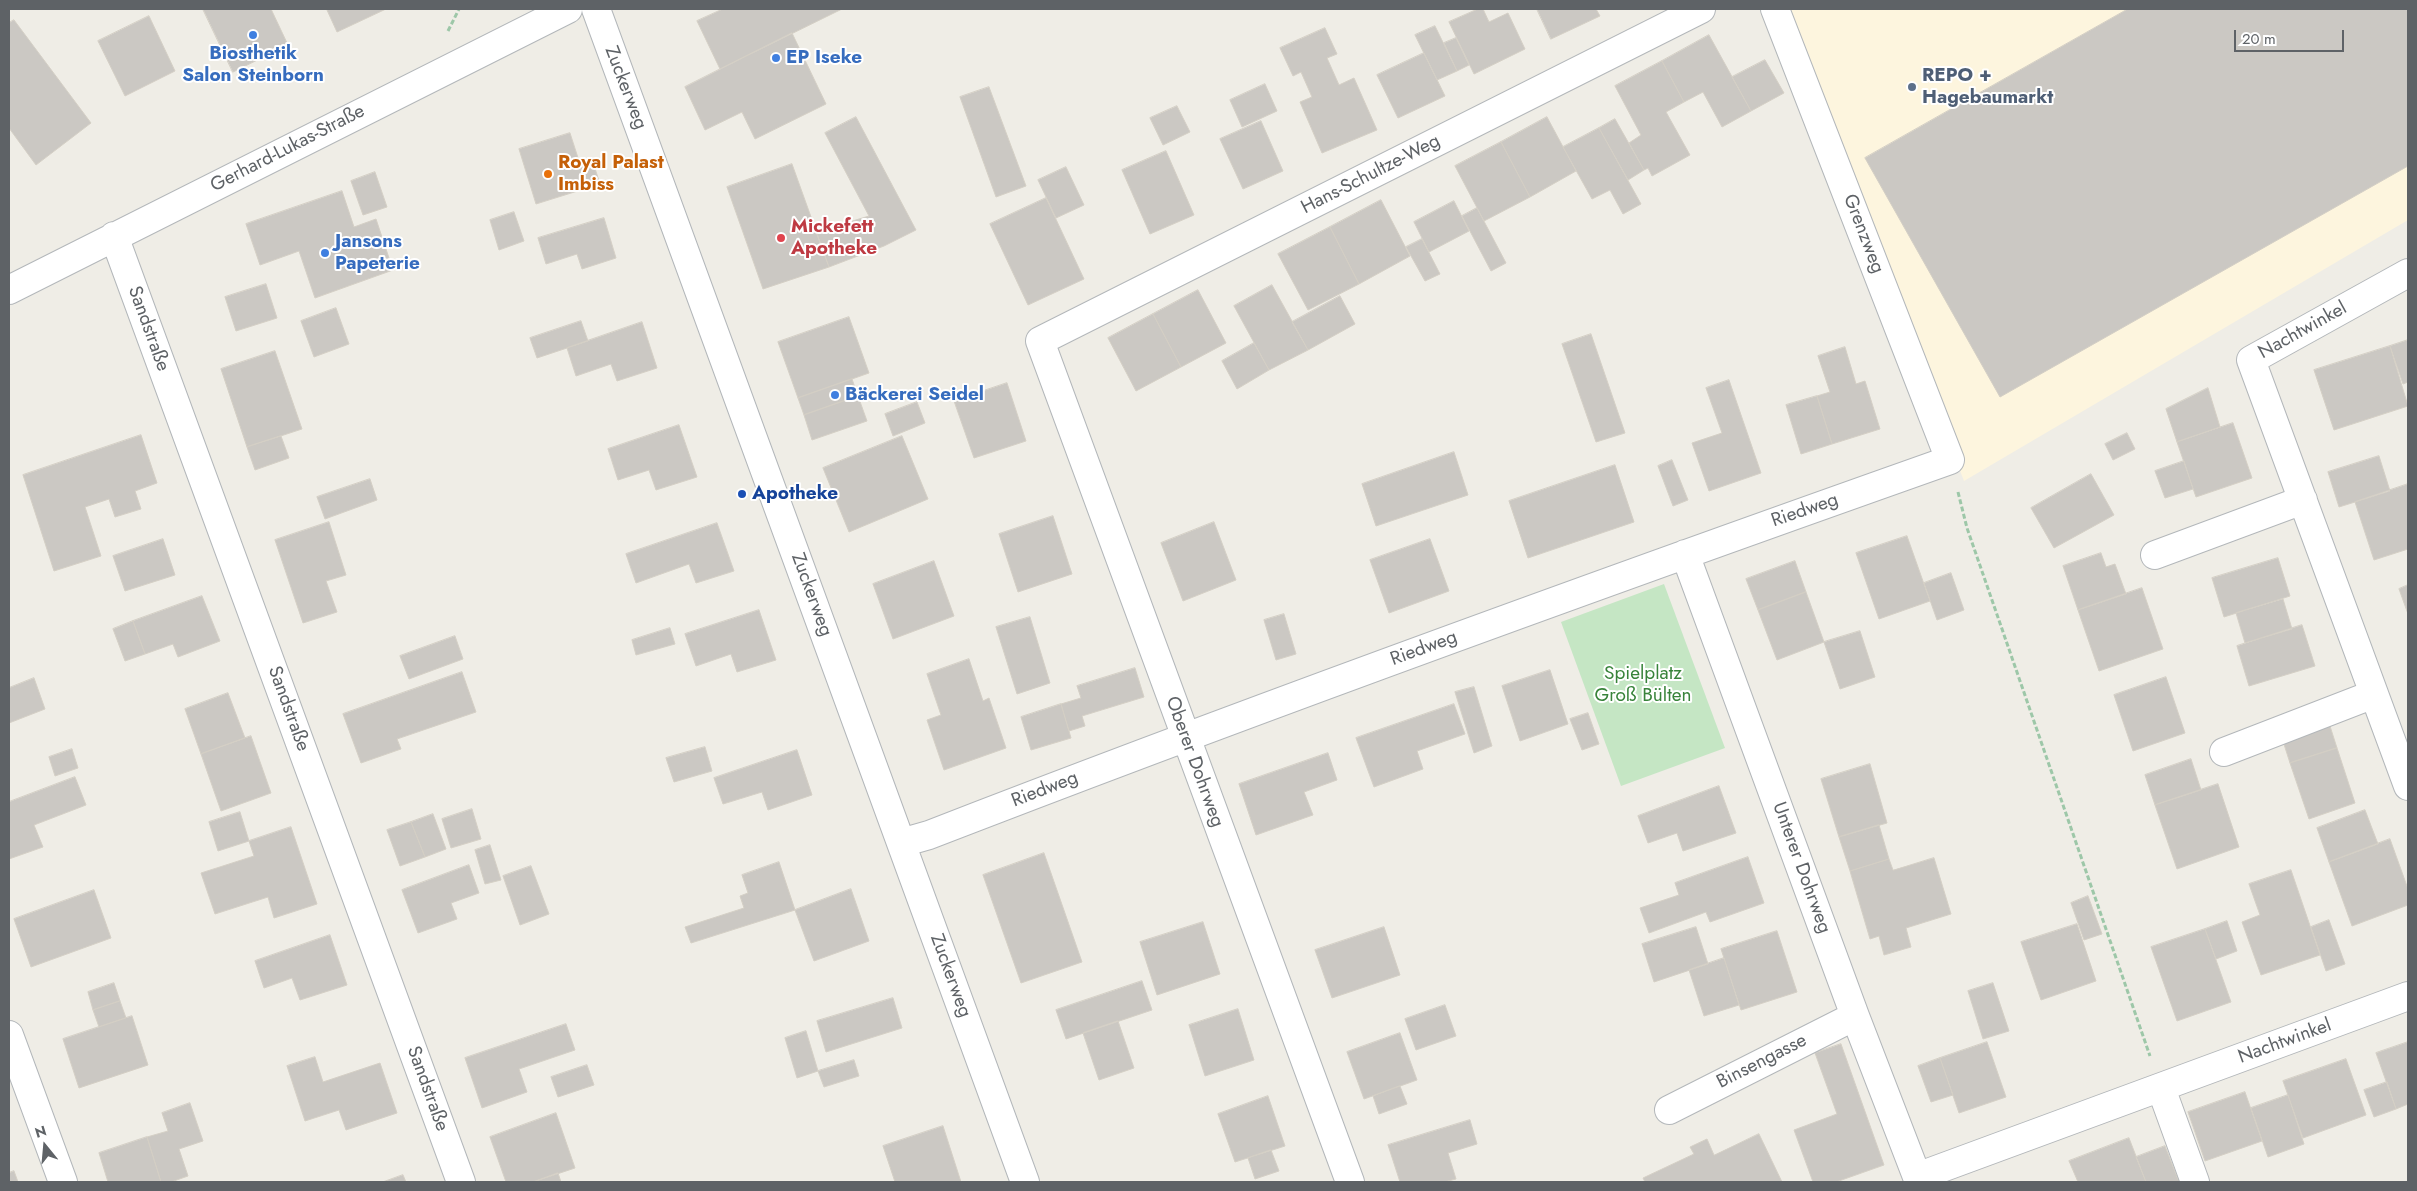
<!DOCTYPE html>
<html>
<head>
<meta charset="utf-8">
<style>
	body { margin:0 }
	#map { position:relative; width:2417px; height:1191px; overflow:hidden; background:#efede6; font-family:Jost,sans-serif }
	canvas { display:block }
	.frame { position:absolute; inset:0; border:10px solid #5e6266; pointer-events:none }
	.north { position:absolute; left:20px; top:1121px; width:50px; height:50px; -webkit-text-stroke:4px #fff; paint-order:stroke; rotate:343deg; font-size:14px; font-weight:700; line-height:20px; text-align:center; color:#5e6266 }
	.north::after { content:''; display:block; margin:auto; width:18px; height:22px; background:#5e6266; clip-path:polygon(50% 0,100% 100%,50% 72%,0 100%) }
	.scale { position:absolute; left:2234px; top:30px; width:110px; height:22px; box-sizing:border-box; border:2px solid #5e6266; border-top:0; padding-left:6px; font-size:15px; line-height:18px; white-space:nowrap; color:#5e6266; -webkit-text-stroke:4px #fff; paint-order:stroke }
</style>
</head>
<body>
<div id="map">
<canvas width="2417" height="1191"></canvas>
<div class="frame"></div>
<div class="north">N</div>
<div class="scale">20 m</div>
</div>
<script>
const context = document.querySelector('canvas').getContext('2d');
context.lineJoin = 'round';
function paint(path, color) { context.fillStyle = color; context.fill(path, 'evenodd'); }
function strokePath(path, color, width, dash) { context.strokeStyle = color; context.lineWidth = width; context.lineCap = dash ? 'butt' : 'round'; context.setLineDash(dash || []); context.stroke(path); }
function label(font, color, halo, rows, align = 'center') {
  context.font = font + ' Jost,sans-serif'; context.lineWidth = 4; context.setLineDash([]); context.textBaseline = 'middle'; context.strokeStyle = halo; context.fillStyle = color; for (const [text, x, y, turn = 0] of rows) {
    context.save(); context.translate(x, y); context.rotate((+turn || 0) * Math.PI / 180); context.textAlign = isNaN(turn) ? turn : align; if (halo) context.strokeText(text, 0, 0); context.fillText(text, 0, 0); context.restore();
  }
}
paint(new Path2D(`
	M1784,9H2408V220L1964,481Z`), '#fdf5de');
paint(new Path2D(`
	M1664,584L1725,748L1621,786L1561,622Z`), '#c5e6c4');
const building = new Path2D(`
	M203,9H271L288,45L233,72Z
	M329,9H386L337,32L327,10Z
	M723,9H842L720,69L697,21Z
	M1478,9H1483L1489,22L1508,13L1525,49L1474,74L1449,22Z
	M1537,9H1596L1600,16L1551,39Z
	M2128,9H2408V166L2000,397L1865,158Z
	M149,16L175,71L125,96L98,41Z
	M14,20L91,123L36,165L9,128V23Z
	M1435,26L1457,71L1437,80L1415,35Z
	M1325,28L1337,54L1327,58L1339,85L1354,78L1377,130L1322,153L1300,102L1312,97L1301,72L1293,76L1280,48Z
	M792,33L826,104L755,139L742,112L705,130L685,87Z
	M1709,35L1751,111L1722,127L1703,92L1684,102L1662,61Z
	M1456,38L1469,65L1457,71L1444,43Z
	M1424,53L1445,96L1398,118L1377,75Z
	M1765,60L1784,93L1751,111L1732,77Z
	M1662,61L1684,102L1666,112L1690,155L1652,176L1648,168L1644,170L1629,143L1641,135L1615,86Z
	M1265,84L1277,111L1242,127L1230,100Z
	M989,87L1026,186L996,197L960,97Z
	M1177,106L1190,132L1163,145L1150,118Z
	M856,117L916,230L884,246L829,267L816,232L869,216L825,133Z
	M1547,117L1576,171L1530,197L1501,142Z
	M1615,119L1644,170L1628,180L1599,128Z
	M1261,121L1283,171L1243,189L1220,139Z
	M1599,128L1641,204L1623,214L1610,190L1592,199L1563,147Z
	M570,133L580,164L592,159L600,184L536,204L519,149Z
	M1501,142L1530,197L1484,221L1455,166Z
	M1166,151L1194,215L1150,234L1122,170Z
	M792,164L829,267L763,289L727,187Z
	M1066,167L1084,205L1056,218L1038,180Z
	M375,172L387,207L363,215L351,181Z
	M342,191L354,227L376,219L393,270L315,298L299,251L260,265L246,224Z
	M1046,198L1084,279L1028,305L990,224Z
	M1381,200L1410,256L1359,284L1330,227Z
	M1454,201L1469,231L1429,252L1414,222Z
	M1477,208L1506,263L1491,271L1462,216Z
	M514,212L524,241L499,250L490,220Z
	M604,218L616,258L582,269L577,254L546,264L538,238Z
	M1330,227L1359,284L1308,310L1278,254Z
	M1422,239L1440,274L1425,281L1406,247Z
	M266,284L277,318L236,331L225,297Z
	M1272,285L1308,350L1269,370L1234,306Z
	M1198,290L1226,343L1181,367L1153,314Z
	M1340,296L1355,324L1308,350L1292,322Z
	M336,308L349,344L314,357L301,321Z
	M1153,314L1181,367L1136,391L1108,338Z
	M849,317L869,373L798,398L778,342Z
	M581,321L588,341L537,358L530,338Z
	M642,322L657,368L617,381L611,364L576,376L567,348Z
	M1591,334L1625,433L1596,442L1562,344Z
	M2408,340V382L2403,384L2390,346Z
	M1254,343L1269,370L1237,389L1222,361Z
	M2390,346L2408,406L2334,430L2314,370Z
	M1845,347L1856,384L1865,381L1880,429L1832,444L1817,396L1830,392L1818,356Z
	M275,351L302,429L247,447L221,369Z
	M852,379L858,396L804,415L798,398Z
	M1729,380L1761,473L1709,491L1692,443L1722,433L1706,388Z
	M1007,383L1026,441L974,458L954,401Z
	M2208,388L2220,427L2177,442L2166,409Z
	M858,396L867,421L812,440L804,415Z
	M1817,396L1832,444L1801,454L1786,405Z
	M917,402L925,423L893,436L885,414Z
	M2233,423L2252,478L2196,497L2177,442Z
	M679,425L697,477L656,490L649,470L618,480L608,449Z
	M2127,433L2135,449L2113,460L2105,444Z
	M141,435L157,483L135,491L141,509L115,517L109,499L85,507L101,556L54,571L23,475Z
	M281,436L289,458L255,470L247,447Z
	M902,436L928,499L849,532L823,468Z
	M1454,452L1468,495L1376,526L1362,484Z
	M2379,456L2390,491L2339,507L2328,472Z
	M1672,460L1688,500L1673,506L1658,466Z
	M2184,461L2193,489L2165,498L2155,471Z
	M1615,465L1634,522L1528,558L1509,501Z
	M2091,474L2114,515L2054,548L2031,508Z
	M370,479L377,500L325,519L317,497Z
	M2408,484V549L2374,560L2355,502Z
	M1053,516L1072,574L1018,592L999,534Z
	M329,522L346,575L326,581L337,612L303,623L275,540Z
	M1214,522L1236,580L1183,601L1161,543Z
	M717,523L734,571L696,583L689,564L636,583L626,554Z
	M1907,536L1930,601L1879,619L1856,553Z
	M163,539L175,575L125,591L113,556Z
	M1430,539L1449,591L1389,613L1370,560Z
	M2101,553L2106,567L2115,564L2126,594L2078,610L2063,566Z
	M2278,558L2290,596L2224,617L2212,578Z
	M934,561L954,616L893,639L873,584Z
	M1795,561L1806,592L1758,610L1746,579Z
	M1951,573L1964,610L1937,620L1924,583Z
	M2408,585V614L2399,589Z
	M2142,588L2163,649L2099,671L2078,610Z
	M1806,592L1824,642L1777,660L1758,610Z
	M202,596L220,641L178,657L173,644L145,654L133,621Z
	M2283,599L2292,629L2245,643L2236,613Z
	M759,610L776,660L737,672L731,654L696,666L685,634Z
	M1284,614L1296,654L1276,660L1264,620Z
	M1030,617L1050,683L1017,694L996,627Z
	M133,621L145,654L125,661L113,629Z
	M2302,625L2315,666L2249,686L2237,646Z
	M670,628L675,644L636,655L632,640Z
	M1860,631L1875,677L1840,689L1824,642Z
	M455,636L463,659L409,679L400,656Z
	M969,659L983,701L989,698L1006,748L944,770L927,720L941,715L927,674Z
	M1135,668L1144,697L1082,716L1085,726L1069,731L1061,704L1081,698L1077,686Z
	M1550,670L1568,724L1520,741L1502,686Z
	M462,672L476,712L397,739L401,749L361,763L343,714Z
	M2166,677L2185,733L2133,751L2114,695Z
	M34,678L45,709L9,723V688Z
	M1474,687L1492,746L1474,753L1455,692Z
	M228,693L245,738L201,754L185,709Z
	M1061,704L1071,738L1031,750L1021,717Z
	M1454,704L1465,734L1417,751L1423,769L1374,787L1356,738Z
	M1588,713L1599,744L1582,750L1570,719Z
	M2329,723L2337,748L2290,763L2282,738Z
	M251,736L271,793L221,811L201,754Z
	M705,747L712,771L674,782L666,758Z
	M2337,748L2355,803L2309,819L2290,763Z
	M72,749L78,768L55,776L49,757Z
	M797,750L812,795L768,810L762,792L723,804L714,778Z
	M1328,753L1337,780L1304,792L1313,815L1256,835L1239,784Z
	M2191,759L2201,790L2155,805L2145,775Z
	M1870,764L1887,823L1839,837L1821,779Z
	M75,777L86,805L34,825L43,847L9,859V802Z
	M2218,784L2239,847L2177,869L2155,805Z
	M1719,786L1736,833L1683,851L1677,833L1648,843L1638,816Z
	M472,809L481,839L451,848L442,819Z
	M2365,810L2378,844L2329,862L2317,828Z
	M240,812L249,841L218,851L209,822Z
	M433,814L446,849L425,857L411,822Z
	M411,822L425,857L400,866L387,830Z
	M1879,825L1889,859L1850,871L1839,837Z
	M291,827L317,904L274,918L268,897L215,914L201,873L254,856L249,841Z
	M2390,839L2408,889V905L2352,926L2329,862Z
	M490,845L501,880L485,884L475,850Z
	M1044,853L1082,962L1021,983L983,875Z
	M1748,857L1764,903L1710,922L1706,912L1649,933L1640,908L1679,895L1675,883Z
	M1934,858L1951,914L1906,928L1911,947L1884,955L1879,936L1870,939L1850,871L1889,859L1893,870Z
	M779,862L795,910L691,943L685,927L744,908L740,896L748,893L742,875Z
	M469,865L479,893L451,903L457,919L418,933L402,890Z
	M531,866L549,914L520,925L503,876Z
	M2291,870L2320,955L2261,975L2242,922L2260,915L2249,884Z
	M851,889L869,941L814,961L795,910Z
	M94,890L111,938L31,967L14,919Z
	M2088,896L2102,934L2084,940L2071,903Z
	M2329,920L2345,964L2326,971L2311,927Z
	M2227,921L2237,951L2216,959L2205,929Z
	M1203,922L1220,974L1157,995L1140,942Z
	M2077,924L2096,981L2041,1000L2021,942Z
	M1384,927L1400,975L1332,998L1315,950Z
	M1696,927L1708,964L1654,982L1642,944Z
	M2205,929L2231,1002L2177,1021L2151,947Z
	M1777,931L1797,992L1741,1010L1721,949Z
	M330,935L347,985L300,1000L292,978L264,988L255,961Z
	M1724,958L1739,1005L1704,1016L1689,970Z
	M1142,981L1152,1010L1066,1039L1056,1010Z
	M114,983L120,1001L93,1010L88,992Z
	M1993,983L2009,1031L1983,1039L1968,991Z
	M893,998L902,1028L826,1052L817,1021Z
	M120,1001L126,1018L99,1027L93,1010Z
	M1445,1005L1456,1036L1416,1050L1405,1019Z
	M1238,1009L1254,1060L1205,1076L1189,1025Z
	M132,1016L148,1065L79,1088L63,1039Z
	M1118,1021L1134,1068L1099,1080L1083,1033Z
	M566,1024L575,1050L519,1069L527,1092L482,1108L465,1058Z
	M806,1031L818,1071L797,1078L785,1038Z
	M1400,1033L1417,1080L1364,1099L1347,1052Z
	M1987,1042L2006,1097L1959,1113L1940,1058Z
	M2408,1042V1104L2396,1109L2376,1053Z
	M1841,1044L1884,1165L1836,1182H1813L1794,1130L1837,1114L1815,1053Z
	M315,1057L323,1082L380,1063L397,1113L346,1130L339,1110L305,1121L287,1066Z
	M1940,1058L1953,1095L1931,1102L1918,1066Z
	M2346,1059L2366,1115L2303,1138L2283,1081Z
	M854,1060L859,1076L824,1087L818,1071Z
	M587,1065L594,1085L558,1097L551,1077Z
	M2387,1082L2396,1109L2374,1117L2364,1090Z
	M1400,1086L1407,1104L1379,1114L1373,1096Z
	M2245,1092L2262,1141L2205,1161L2188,1112Z
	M2288,1095L2304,1144L2268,1157L2251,1108Z
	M1268,1096L1285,1146L1235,1162L1218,1114Z
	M190,1103L203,1141L179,1149L188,1176L171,1182H161L147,1137L168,1131L162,1113Z
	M556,1113L575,1168L533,1182H506L490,1137Z
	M1470,1120L1477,1144L1448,1153L1456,1179L1444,1182H1400L1388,1145Z
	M943,1126L961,1182H895L883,1146Z
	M1759,1134L1782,1182H1645L1643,1178L1694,1154L1690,1147L1707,1139L1714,1155Z
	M147,1137L161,1182H108L99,1153Z
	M2129,1138L2146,1182H2078L2069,1161Z
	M2165,1146L2179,1182H2146L2136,1157Z
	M1271,1150L1279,1171L1255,1179L1248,1158Z
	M14,1171L18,1182H9V1173Z
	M558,1173L561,1182H533Z
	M403,1175L406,1182H383Z`);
paint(building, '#cbc8c3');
strokePath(building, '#d4cfc5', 1);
const minor = new Path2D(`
	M596,9L1025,1182
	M114,236L461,1182
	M2408,273L2251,360L2408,786
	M9,290L568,9
	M1685,554L1855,1016L1919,1182
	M2155,555L2303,500
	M2224,752L2374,694
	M901,843L929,835C1267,704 1608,581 1950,460L1775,9
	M9,1035L63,1182
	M2161,1088L2195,1182
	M1669,1110L1855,1016
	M1917,1177L2408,996
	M1350,1182L1040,341L1701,9`);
strokePath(minor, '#b3b7ba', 30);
strokePath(new Path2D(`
	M448,31L459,9
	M1958,492L1967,528L2150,1056`), '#9dc7a8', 3, [5, 2.5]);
strokePath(minor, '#fff', 28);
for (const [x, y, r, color] of [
	[253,35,5,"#3f7fe0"],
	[776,58,5,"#3f7fe0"],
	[1912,87,5,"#5c6f8a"],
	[548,174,5,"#e8710a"],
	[781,238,5,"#e0444e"],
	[325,253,5,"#3f7fe0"],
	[835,395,5,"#3f7fe0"],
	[742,494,5,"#1a4fb4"]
]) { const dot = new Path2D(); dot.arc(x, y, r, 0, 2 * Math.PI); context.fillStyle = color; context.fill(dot); strokePath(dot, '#fff', 2); }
label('bold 19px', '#366cbe', '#fff', [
	["Biosthetik",253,54,"center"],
	["Salon Steinborn",253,76,"center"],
	["EP Iseke",786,58],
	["Jansons",335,242],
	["Papeterie",335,264],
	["Bäckerei Seidel",845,395]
], 'left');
label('bold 19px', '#4e5e75', '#fff', [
	["REPO +",1922,76],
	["Hagebaumarkt",1922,98]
], 'left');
label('19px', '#5e6266', '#fff', [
	["Zuckerweg",625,88,69],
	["Gerhard-Lukas-Straße",288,149,-27],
	["Hans-Schultze-Weg",1371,175,-27],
	["Grenzweg",1863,234,69],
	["Sandstraße",148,329,70],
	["Nachtwinkel",2303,331,-29],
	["Riedweg",1805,511,-19],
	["Zuckerweg",811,595,70],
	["Riedweg",1424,649,-20],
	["Sandstraße",288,709,70],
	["Oberer Dohrweg",1194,762,70],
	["Riedweg",1045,790,-21],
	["Unterer Dohrweg",1801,868,70],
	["Zuckerweg",950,976,70],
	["Nachtwinkel",2285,1042,-20],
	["Binsengasse",1762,1062,-27],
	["Sandstraße",427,1089,70]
]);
label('bold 19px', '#c56008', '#fff', [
	["Royal Palast",558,163],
	["Imbiss",558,185]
], 'left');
label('bold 19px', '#be3a42', '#fff', [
	["Mickefett",791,227],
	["Apotheke",791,249]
], 'left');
label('bold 19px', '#164399', '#fff', [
	["Apotheke",752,494]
], 'left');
label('19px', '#38833a', '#fff', [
	["Spielplatz",1643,674],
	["Groß Bülten",1643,696]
]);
</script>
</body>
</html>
